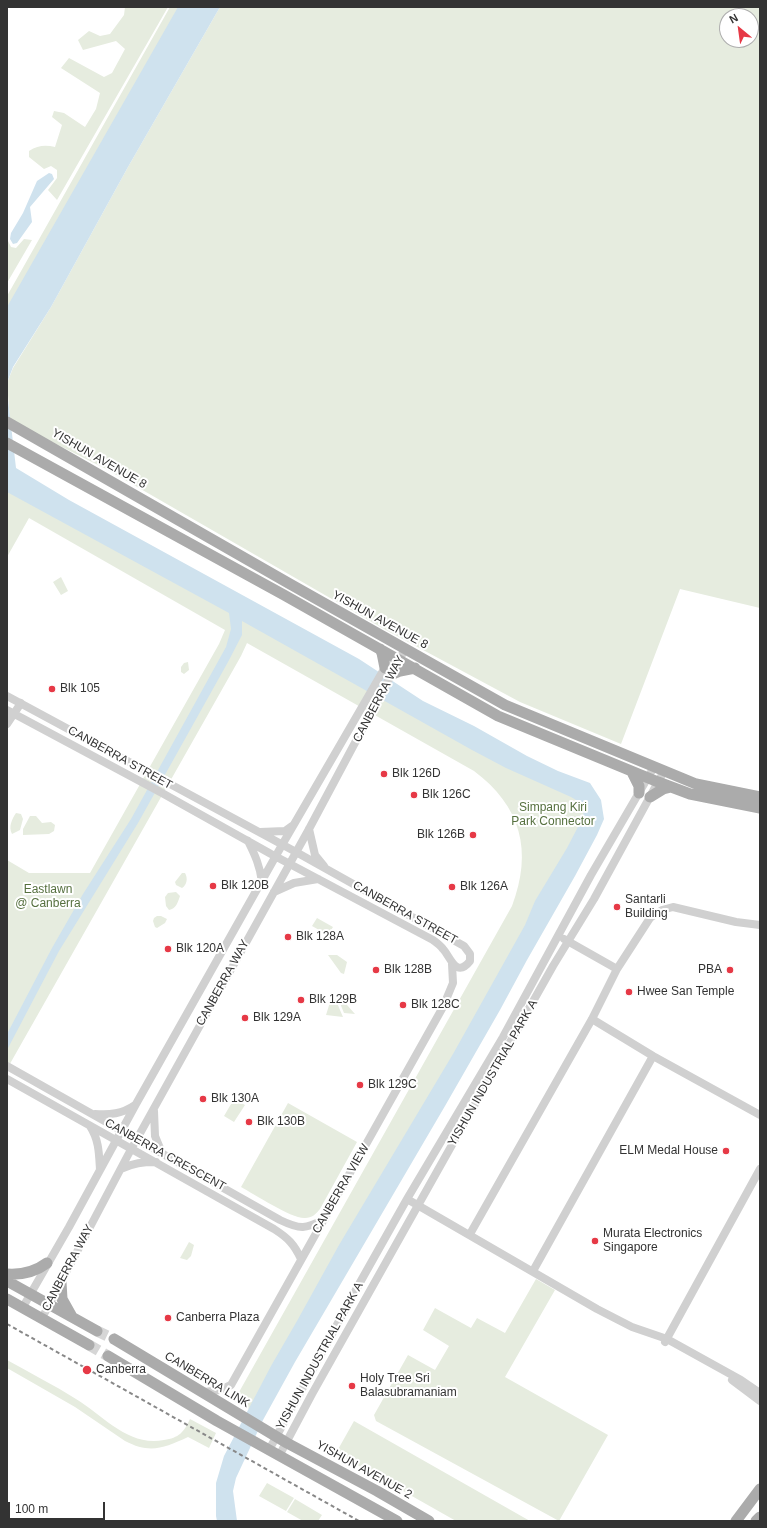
<!DOCTYPE html>
<html>
<head>
<meta charset="utf-8">
<style>
	body { margin:0 }
	#map { position:relative; width:767px; height:1528px; overflow:hidden; background:#fff; font-family:Arial,sans-serif }
	canvas { display:block }
	.frame { position:absolute; inset:0; border:8px solid #333; pointer-events:none }
	.north { position:absolute; left:719px; top:8px; width:40px; height:40px; box-sizing:border-box; background:#fff; border:1px solid #adadad; border-radius:50%; rotate:331deg; font-size:11px; font-weight:700; line-height:16px; text-align:center; color:#333 }
	.north::after { content:''; display:block; margin:auto; width:14px; height:18px; background:#e63946; clip-path:polygon(50% 0,100% 100%,50% 72%,0 100%) }
	.scale { position:absolute; left:8px; top:1502px; width:97px; height:18px; box-sizing:border-box; border:2px solid #333; border-top:0; padding-left:5px; font-size:12px; line-height:14px; white-space:nowrap; color:#333; -webkit-text-stroke:3px #fff; paint-order:stroke }
</style>
</head>
<body>
<div id="map">
<canvas width="767" height="1528"></canvas>
<div class="frame"></div>
<div class="north">N</div>
<div class="scale">100 m</div>
</div>
<script>
const context = document.querySelector('canvas').getContext('2d');
context.lineJoin = 'round';
function paint(path, color) { context.fillStyle = color; context.fill(path, 'evenodd'); }
function strokePath(path, color, width, dash) { context.strokeStyle = color; context.lineWidth = width; context.lineCap = dash ? 'butt' : 'round'; context.setLineDash(dash || []); context.stroke(path); }
function label(font, color, halo, rows, align = 'center') {
  context.font = font + ' Arial,sans-serif'; context.lineWidth = 4; context.setLineDash([]); context.textBaseline = 'middle'; context.strokeStyle = halo; context.fillStyle = color; for (const [text, x, y, turn = 0] of rows) {
    context.save(); context.translate(x, y); context.rotate((+turn || 0) * Math.PI / 180); context.textAlign = isNaN(turn) ? turn : align; if (halo) context.strokeText(text, 0, 0); context.fillText(text, 0, 0); context.restore();
  }
}
paint(new Path2D(`
	M125,7H168L57,200L48,190L57,178V170L51,166L44,169L29,157V151C38,145 46,145 55,147L62,125L52,117L54,111L64,113L85,127L96,109L100,93L61,68L69,58L104,77L112,73L125,49L116,41L83,50L78,40L89,31L100,36L110,34L124,15Z
	M170,7H196L7,334V296Z
	M220,7H760V608L680,589L621,744L520,702L384,629L106,469L52,442L10,419L7,383L13,368L51,307L128,167ZM727,16H751V40H727Z
	M7,239L11,247L16,248L24,239L32,240L7,283Z
	M7,468L15,484L583,788L594,817L258,1414L234,1401L512,906C533,851 521,806 474,771L247,643L241,656L7,1069V860L29,873H90L219,644L225,630L29,518L7,557Z
	M61,577L68,591L61,595L53,582Z
	M188,662L189,670L184,674L181,672V667L184,663Z
	M16,813L21,814L23,819L20,830L12,834C8,827 12,819 16,813Z
	M30,816H36L42,823L51,822L55,825L54,831L49,834L23,835V829Z
	M182,873H185C188,878 187,885 182,888L176,885L175,882Z
	M176,892L180,896C178,902 176,909 169,910L166,906L165,897L168,893Z
	M157,916H161L167,919L165,923L157,928L155,927L153,921L154,918Z
	M317,918L333,927L328,935L312,926Z
	M328,955H337L347,962L344,974L341,973Z
	M334,996L343,1017L326,1015L331,999Z
	M337,996L340,997L355,1014L344,1013Z
	M234,1099L245,1105L234,1122L224,1116Z
	M288,1103L357,1142L320,1209C316,1214 312,1218 305,1218C292,1219 254,1194 241,1187Z
	M189,1242L194,1245L191,1256L187,1260L180,1258Z
	M536,1279L555,1290L505,1377L608,1435L559,1521L376,1421L374,1415L408,1355L435,1370L449,1346L423,1330L435,1308L471,1328L477,1318L505,1333Z
	M7,1360C30,1373 54,1385 76,1399C104,1416 128,1447 164,1440C179,1438 184,1432 190,1419L216,1433L209,1448L188,1437C164,1448 150,1454 125,1441L75,1407L7,1368Z
	M354,1421L530,1521H456L336,1453Z
	M267,1483L294,1498L286,1511L259,1496Z
	M295,1499L322,1515L318,1521H303L287,1512Z`), '#e6ecdf');
paint(new Path2D(`
	M178,7H220L128,167L51,307L13,367L7,383V307Z
	M49,173L52,174L54,179L30,207L32,222L17,243L13,244L10,239L11,233L23,213L37,181Z
	M7,391L16,468L69,500L359,659L423,701L474,726L527,756L558,771L590,783L601,800L604,819L597,835L575,876L527,960L500,1010L445,1106L295,1362L263,1420L236,1478L233,1491L237,1521H217L216,1516V1483L224,1456L271,1366L297,1321L339,1245L453,1054L525,925L535,901L567,848L580,823L583,816L584,808L581,803L571,797L506,768L472,750L242,621V635L228,662L138,823L59,951L7,1050V1034L52,948L83,894L131,819L226,647L231,629L229,613L7,492Z`), '#cfe2ee');
strokePath(new Path2D(`
	M97,1331L114,1339
	M89,1345L108,1356`), '#d6d6d6', 11, [11, 5.5]);
strokePath(new Path2D(`
	M7,696L296,852L464,946L470,954V961C456,979 450,956 443,949C440,945 437,943 433,940L271,854L162,793L7,710
	M7,724L21,703
	M309,829L315,855L324,866
	M260,832L285,831L292,826
	M248,841C255,855 260,866 262,882
	M274,892L294,883L318,879
	M564,939L617,969
	M592,1019L653,1056L760,1115
	M7,1066L280,1220C301,1230 305,1229 325,1219
	M7,1079L274,1229C288,1238 294,1244 301,1259
	M154,1111L155,1136L162,1153
	M95,1114C110,1115 122,1114 135,1105
	M90,1126C99,1140 99,1153 100,1170
	M121,1169C133,1163 143,1162 156,1162
	M407,1199L597,1309L632,1327L667,1339L741,1380L760,1393
	M470,1234L592,1019L617,969L650,918L662,910L673,907L736,922L760,925
	M533,1271L653,1056
	M23,1307L69,1227L136,1104L282,845L387,664
	M42,1318L128,1155L309,829L405,649
	M665,1342L760,1169
	M732,1380L760,1401
	M204,1392L220,1390L231,1385C301,1259 373,1133 443,1007L453,983L452,964
	M269,1450L358,1286L407,1199L503,1037L591,875L654,767
	M279,1456L312,1394L457,1136L553,966L594,899L664,771`), '#d0d0d0', 8);
strokePath(new Path2D(`
	M7,422L290,584L505,705L696,784L760,797
	M7,443L284,595L498,716L658,782L690,794L760,808
	M380,649L382,653L385,668
	M393,674L400,671L415,668
	M632,772L639,786V793
	M650,797L663,789L671,787
	M7,1274C22,1275 35,1272 47,1263
	M7,1281L97,1331
	M61,1282L62,1299L71,1315
	M7,1299L89,1345
	M114,1339L287,1443L377,1491L429,1521
	M108,1356L217,1421L397,1521
	M736,1521L760,1489
	M756,1521L760,1517`), '#ababab', 11);
strokePath(new Path2D(`
	M7,1324L359,1521`), '#888', 2, [4, 3]);
for (const [x, y, r, color] of [
	[52,689,4,"#e63946"],
	[384,774,4,"#e63946"],
	[414,795,4,"#e63946"],
	[473,835,4,"#e63946"],
	[213,886,4,"#e63946"],
	[452,887,4,"#e63946"],
	[617,907,4,"#e63946"],
	[288,937,4,"#e63946"],
	[168,949,4,"#e63946"],
	[376,970,4,"#e63946"],
	[730,970,4,"#e63946"],
	[629,992,4,"#e63946"],
	[301,1000,4,"#e63946"],
	[403,1005,4,"#e63946"],
	[245,1018,4,"#e63946"],
	[360,1085,4,"#e63946"],
	[203,1099,4,"#e63946"],
	[249,1122,4,"#e63946"],
	[726,1151,4,"#e63946"],
	[595,1241,4,"#e63946"],
	[168,1318,4,"#e63946"],
	[87,1370,5,"#e63946"],
	[352,1386,4,"#e63946"]
]) { const dot = new Path2D(); dot.arc(x, y, r, 0, 2 * Math.PI); context.fillStyle = color; context.fill(dot); strokePath(dot, '#fff', 1.5); }
label('12px', '#333', '#fff', [
	["YISHUN AVENUE 8",99,459,30],
	["YISHUN AVENUE 8",380,620,29],
	["CANBERRA WAY",379,699,-62],
	["CANBERRA STREET",120,758,29],
	["CANBERRA STREET",405,913,29],
	["CANBERRA WAY",223,983,-61],
	["YISHUN INDUSTRIAL PARK A",493,1073,-60],
	["CANBERRA CRESCENT",165,1155,29],
	["CANBERRA VIEW",341,1189,-60],
	["CANBERRA WAY",68,1268,-62],
	["YISHUN INDUSTRIAL PARK A",320,1356,-61],
	["CANBERRA LINK",207,1380,31],
	["YISHUN AVENUE 2",364,1470,29]
]);
label('12px', '#333', '#fff', [
	["Blk 105",60,689],
	["Blk 126D",392,774],
	["Blk 126C",422,795],
	["Blk 126B",465,835,"right"],
	["Blk 120B",221,886],
	["Blk 126A",460,887],
	["Santarli",625,900],
	["Building",625,914],
	["Blk 128A",296,937],
	["Blk 120A",176,949],
	["Blk 128B",384,970],
	["PBA",722,970,"right"],
	["Hwee San Temple",637,992],
	["Blk 129B",309,1000],
	["Blk 128C",411,1005],
	["Blk 129A",253,1018],
	["Blk 129C",368,1085],
	["Blk 130A",211,1099],
	["Blk 130B",257,1122],
	["ELM Medal House",718,1151,"right"],
	["Murata Electronics",603,1234],
	["Singapore",603,1248],
	["Canberra Plaza",176,1318],
	["Canberra",96,1370],
	["Holy Tree Sri",360,1379],
	["Balasubramaniam",360,1393]
], 'left');
label('12px', '#56703f', '#fff', [
	["Simpang Kiri",553,808],
	["Park Connector",553,822],
	["Eastlawn",48,890],
	["@ Canberra",48,904]
]);
</script>
</body>
</html>
